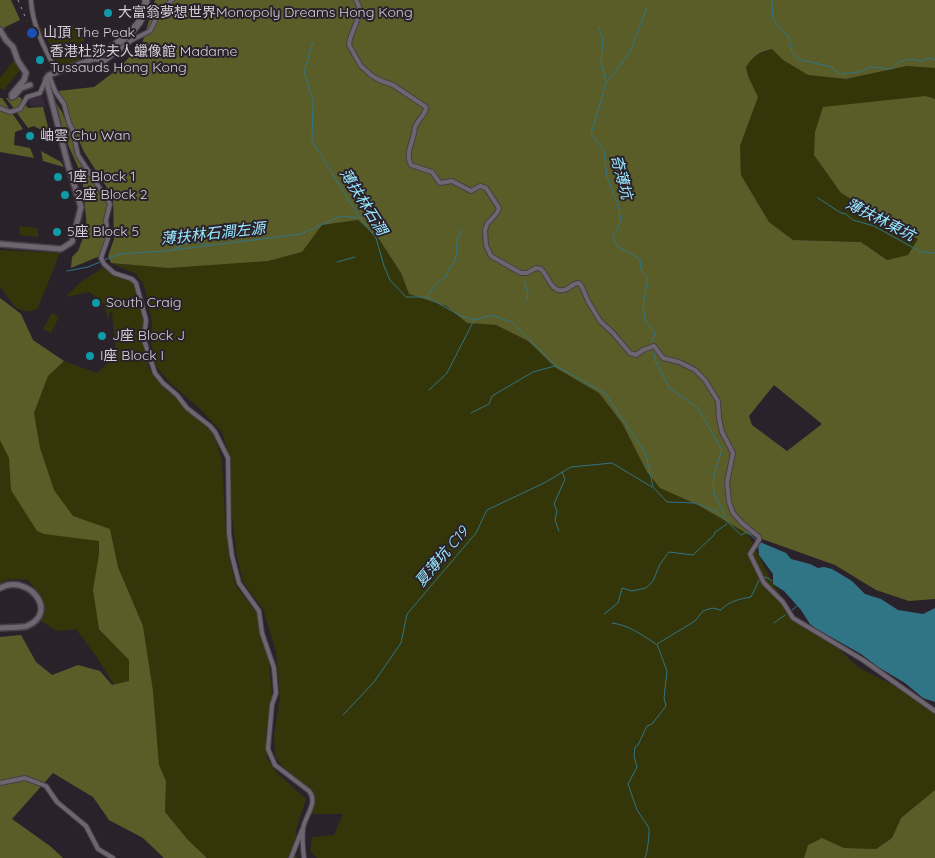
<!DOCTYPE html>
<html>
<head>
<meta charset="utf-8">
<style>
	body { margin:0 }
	canvas { display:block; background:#2a222b }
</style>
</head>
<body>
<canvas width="935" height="858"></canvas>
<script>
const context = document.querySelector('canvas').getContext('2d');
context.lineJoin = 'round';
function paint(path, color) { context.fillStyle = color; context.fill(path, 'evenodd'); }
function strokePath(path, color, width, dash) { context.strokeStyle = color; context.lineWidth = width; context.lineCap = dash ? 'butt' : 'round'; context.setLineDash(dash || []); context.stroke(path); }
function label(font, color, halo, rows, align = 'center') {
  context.font = font + ' Quicksand,"Noto Sans TC",sans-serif'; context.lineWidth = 4; context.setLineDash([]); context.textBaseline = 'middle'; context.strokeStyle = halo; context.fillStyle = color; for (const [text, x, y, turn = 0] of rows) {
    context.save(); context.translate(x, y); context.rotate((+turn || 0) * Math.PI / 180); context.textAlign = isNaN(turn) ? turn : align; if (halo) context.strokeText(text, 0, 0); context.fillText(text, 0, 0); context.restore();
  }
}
paint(new Path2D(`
	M41,95L46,107L31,106L28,99Z`), '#362a38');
paint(new Path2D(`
	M32,5H36C35,16 38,26 46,35L62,25L67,31L74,25L85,40L81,44L90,46L91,52L93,54H95L96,56L63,68L57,63L46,35L40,33Z
	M772,49L783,60L808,75L846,79L907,66L935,68V99L926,96L841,193L919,239L908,255L887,260L861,242L793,240L769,222L741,175L740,146L758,97L748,76L746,67L754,56Z
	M14,60L20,70L4,90L0,88V78Z
	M358,220L379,239L401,273L409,294L446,306L467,323L496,325L528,341L556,368L599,393L622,423L647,472L660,488L698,505L748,534L772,582L794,615L825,636L859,668L897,687L935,710V790L901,818L892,838L876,849L844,848L822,838L808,845L804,858H317L310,851L312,837L334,835L343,814H311L315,796L283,767L275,756L274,736L280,696L276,652L263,609L243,582L237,556L232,517L230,459L222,432L198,407L170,383L156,366L151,344L152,321L144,285L136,274L111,263L168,268L302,252L322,225Z
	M20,226L38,228V237L19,235Z
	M0,250L60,253L38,308L32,311H24L16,308L0,287Z
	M104,267L107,271L131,281L137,288L144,322L143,345L149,369L164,388L193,413L215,436L222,461L225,518L229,558L236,586L256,612L268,654L272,696L266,735L267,758L277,773L306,799L296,830L297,840L292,851L297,858H207L188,840L165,812L166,781L159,766L153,691L143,626L118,567L110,529L135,684L118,691L98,659L76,629L56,631L40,620C46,598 41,596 28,580L10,579L0,583V413L37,428L34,413L48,376L64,361L97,373L116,355L112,313L110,311L108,320L104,305L90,292L65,297L81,282Z
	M52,313L59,317L51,333L43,329Z`), '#343509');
paint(new Path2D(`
	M0,0H11L20,20L5,27L0,37Z
	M155,0H935V68L907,66L846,79L808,75L783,60L772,49C759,52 753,56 746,67L748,76L758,97L740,146L741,175L769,222L793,240L861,242L887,260L908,255L918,239L841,193L814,155L815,132L823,107L926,96L935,99V599L909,601L876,590L835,565L748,534L698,505L660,488L647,472L622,423L599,393L556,368L528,341L496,325L467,323L446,306L409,294L401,273L379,239L358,220L322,225L302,252L268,261L168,268L111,263L108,256L114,239L113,197L84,152L58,91L94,87L118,69L142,44ZM774,385L822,424L787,451L752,425L749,416Z
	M20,97L28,108L43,107L50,135L34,126L28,128L6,98Z
	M52,97L62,112L79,154L107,199L108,238L100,256L71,268L72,257L78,251L87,228L82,176L69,147Z
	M0,98H2L23,129L15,132L14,145L30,148L34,158L0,152Z
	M41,151L61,162L64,167L43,161Z
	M0,298L21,314L33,340L64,361L48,376L34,413L40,448L54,490L73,516L110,529L118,567L143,626L153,691L159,765L166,781L165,812L188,840L207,858H164L143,838L109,820L93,797L53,773L12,819L50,846L63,858H0V637L21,635L36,662L52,675L78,665L100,671L112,685L129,681V660L99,629L93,590L99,554V541L44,534L37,531L11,490L9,458L0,440Z
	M935,790V858H804L808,845L822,838L844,848L876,849L892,838L901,818Z`), '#5b5d28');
paint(new Path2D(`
	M760,542L786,553L791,559L810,564L818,568L824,567L832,569L852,581L865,594L881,599L898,610L923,614L935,608V702L923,698L905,683L878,667L861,654L815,628L810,624L801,610L784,591L773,584V574L759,555L758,544Z`), '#2f7586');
strokePath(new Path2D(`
	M772,0L773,19L789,38L792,52L798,59L831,67L840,74L859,72L870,67L891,69L899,62L909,59L920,61L929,58L935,60
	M647,7L630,52L606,83L591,134L604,151L607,177L618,205L621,220L613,237L618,247L640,259L641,270L648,278L643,306L645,320L655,333L652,341
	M599,27L603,40L601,61L606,82
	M313,42L304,72L313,101L312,141L360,218L376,238L384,266L390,280L406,297H427L459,315L474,320L491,315L512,322L556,366L605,393L646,454L653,487L667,502L695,503L716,511L741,535L747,532L756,540
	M818,198L841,213L846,214L853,220L874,226L921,252L935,253
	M173,250C185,242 196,240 209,245
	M104,260L120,254L165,251L301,234L341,216L358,218
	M337,262L355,257
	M67,271L88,267L100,262
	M524,282L528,292L527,300
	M427,296L438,282L446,277L449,268L454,263L457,251L456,244L462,229
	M655,352V360L669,388L698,408L722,450C718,463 711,478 714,492C716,502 725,508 724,517
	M429,390L447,373L474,320
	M471,413L489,404L492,396L533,372L555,366
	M559,531L555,520L557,511L554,504L565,479L562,472
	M764,577L768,578L772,581
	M792,610L797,606
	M604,614L618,603L622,588L632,591L646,588L653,581L660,564L669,552L693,555L714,535L715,532L727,524
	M612,623C629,625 642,635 656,644
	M774,623L785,615
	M343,715L374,682L401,643L407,614L476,533L487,510L544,483L571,467L612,463L652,487
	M645,858C648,851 649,837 649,828L637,810L628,784L637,767L634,756L635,747L638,745L647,726L652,724L666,706L664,698L667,671L657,644L695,621L703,611L712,608L721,610C729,601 740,599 751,597L760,578`), '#2f7586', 1);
const pedestrian = new Path2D(`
	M31,0C32,25 45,50 57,72
	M356,0L359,6L358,18L350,39L349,45L361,66L371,75L379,80L393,85L426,107C426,115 419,118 416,125C414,128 415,129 414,133C412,145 405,153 411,165L432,172L440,183L452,181L471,191L480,186L486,188L499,208L497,213L487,224L485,230L486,245L491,256L521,273H527L536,268L541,269C548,275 551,293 564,290C570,289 572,283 579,283L582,287L588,301L600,321L613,333L630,353L636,355L643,350L654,346L663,358L679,362L695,370L705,380L718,401L719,418L722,432L733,453L727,482L729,502L733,513L742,523L759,537V540L750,554L764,583L783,602L793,618L863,660L935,711
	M94,59L105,61L132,40L150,31L159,13L172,0
	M49,75L55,91L64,104L69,123L73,131L78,155L110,204L106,220L108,238L101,258L104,264L114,273L132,279L136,283L146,320L144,340L155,373L163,383L177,395L187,408L210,426L215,432L228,458L229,533L232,556L239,583L259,611L262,633L274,668L276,693L272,705L268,749L275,765L309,791C319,803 304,817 303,829C302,839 303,849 304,858
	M0,108L10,112L20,109L27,97L40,93L46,79
	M0,783L25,778L46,786L57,802L86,826L98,849L113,858
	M291,858L302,830`);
const minor = new Path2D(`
	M0,30L6,40L13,47L18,61L26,73L24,80L12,94V97L14,96L21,88L30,85
	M0,244L61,249L72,242L81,207L68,165L46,79L49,75L93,59L105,52
	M0,588C28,573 60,612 27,626C22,628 7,627 0,628`);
const secondary = new Path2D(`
	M105,52C124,39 146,25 146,0`);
strokePath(pedestrian, '#453e46', 6);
strokePath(minor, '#453e46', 8);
strokePath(secondary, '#453e46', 9);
strokePath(pedestrian, '#6e6570', 4);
strokePath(minor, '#6e6570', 5);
strokePath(secondary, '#6e6570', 7);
strokePath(new Path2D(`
	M18,0L27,21`), '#9a949b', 1, [2.5, 5]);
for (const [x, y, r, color] of [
	[108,13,5,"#0f9aa8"],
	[32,33,6,"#1a4fb4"],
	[40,60,5,"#0f9aa8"],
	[30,136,5,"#0f9aa8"],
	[58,177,5,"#0f9aa8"],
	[65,195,5,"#0f9aa8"],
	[57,232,5,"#0f9aa8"],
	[96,303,5,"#0f9aa8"],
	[102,336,5,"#0f9aa8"],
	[90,356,5,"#0f9aa8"]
]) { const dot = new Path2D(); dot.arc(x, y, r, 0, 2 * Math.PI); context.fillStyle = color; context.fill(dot); strokePath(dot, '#2a222b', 2); }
label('14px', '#d5d0d6', '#2a222b', [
	["大富翁夢想世界Monopoly Dreams Hong Kong",118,13],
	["山頂 The Peak",43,33],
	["香港杜莎夫人蠟像館 Madame",50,52],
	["Tussauds Hong Kong",50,68],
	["岫雲 Chu Wan",40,136],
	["1座 Block 1",68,177],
	["2座 Block 2",75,195],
	["5座 Block 5",67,232],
	["South Craig",106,303],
	["J座 Block J",112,336],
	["I座 Block I",100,356]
], 'left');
label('italic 15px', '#99e8fe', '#2a222b', [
	["奇薄坑",621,177,75],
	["薄扶林石澗",363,202,58],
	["薄扶林東坑",880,220,27],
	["薄扶林石澗左源",213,234,-6],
	["夏薄坑 C19",442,557,-50]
]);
</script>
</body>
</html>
